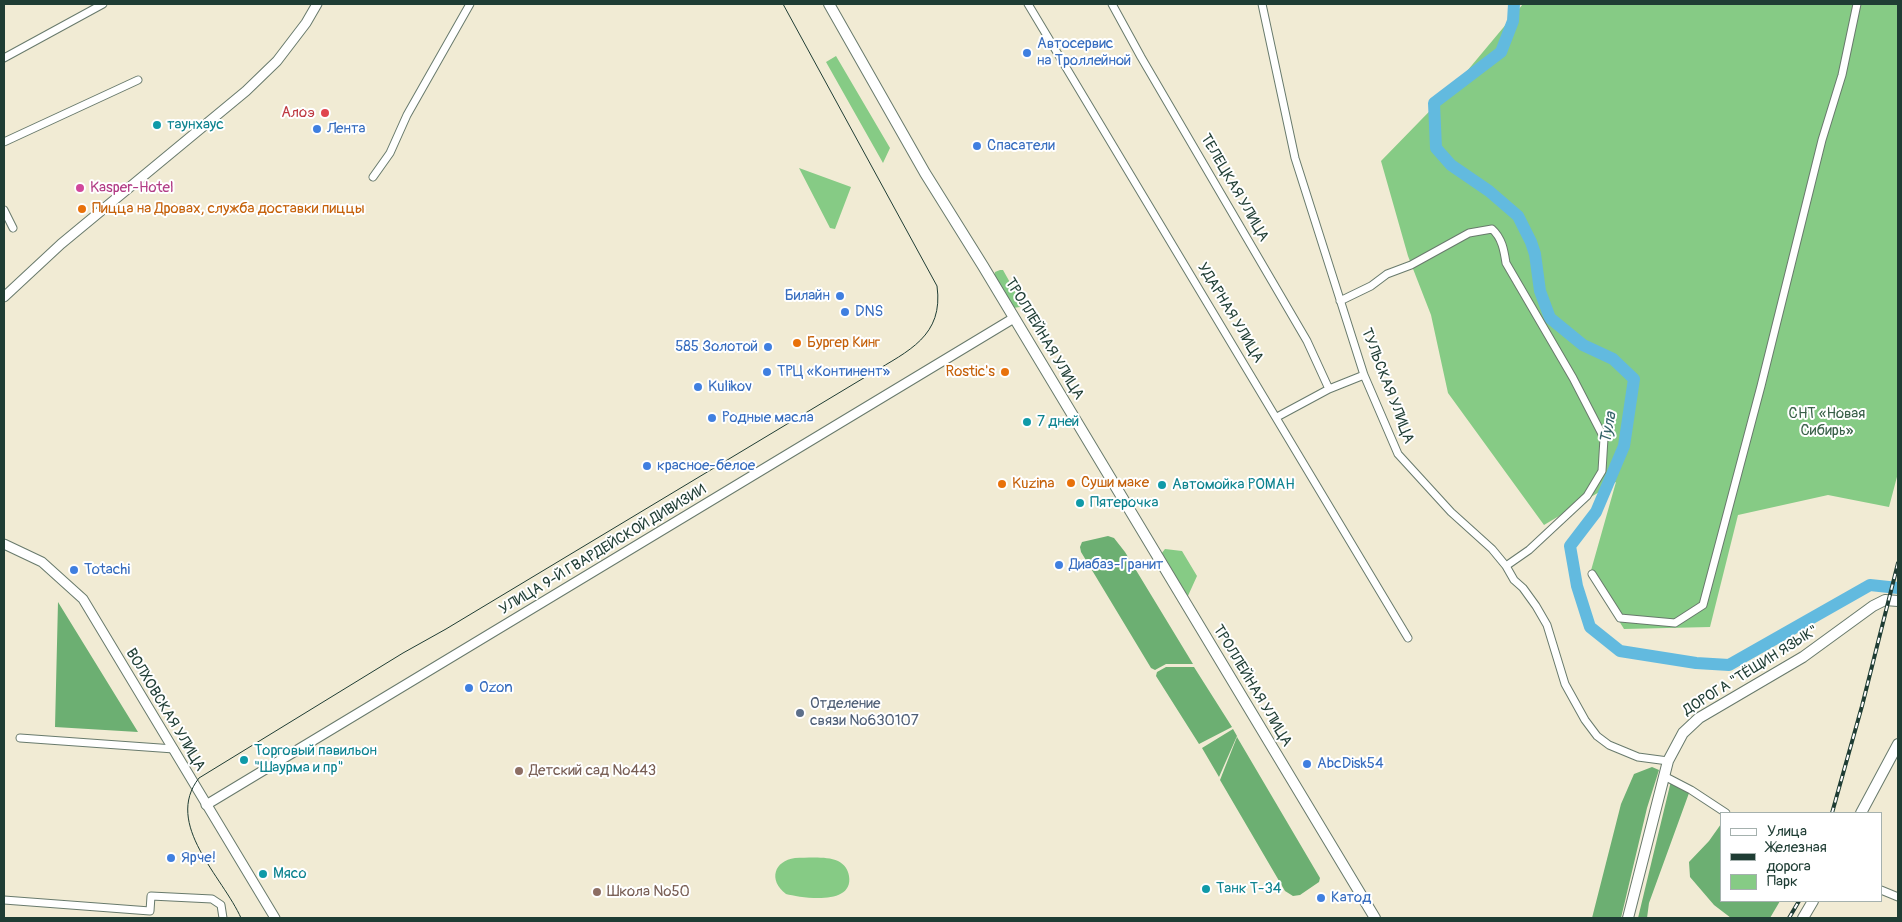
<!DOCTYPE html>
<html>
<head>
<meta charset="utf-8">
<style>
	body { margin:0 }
	#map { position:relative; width:1902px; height:922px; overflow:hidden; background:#f1ebd4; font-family:Pangolin,sans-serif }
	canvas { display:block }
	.frame { position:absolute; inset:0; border:5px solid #1f3d34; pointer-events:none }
	.legend { position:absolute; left:1720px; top:812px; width:162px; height:90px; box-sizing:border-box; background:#fff; border:1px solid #a5b1ae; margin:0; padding:6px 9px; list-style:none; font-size:15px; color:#1f3d34 }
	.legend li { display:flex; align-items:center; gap:10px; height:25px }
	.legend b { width:25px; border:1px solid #a5b1ae }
</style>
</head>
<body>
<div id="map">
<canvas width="1902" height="922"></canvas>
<div class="frame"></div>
<ul class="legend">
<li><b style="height:6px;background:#fff"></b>Улица</li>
<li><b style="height:6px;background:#1f3d34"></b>Железная дорога</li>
<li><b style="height:14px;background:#86cb85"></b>Парк</li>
</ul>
</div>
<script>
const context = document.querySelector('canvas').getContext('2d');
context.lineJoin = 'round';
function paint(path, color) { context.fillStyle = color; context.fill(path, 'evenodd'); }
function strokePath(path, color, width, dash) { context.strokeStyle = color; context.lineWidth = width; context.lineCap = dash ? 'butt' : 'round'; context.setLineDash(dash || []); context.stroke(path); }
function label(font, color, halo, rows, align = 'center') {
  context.font = font + ' Pangolin,sans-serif'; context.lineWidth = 4; context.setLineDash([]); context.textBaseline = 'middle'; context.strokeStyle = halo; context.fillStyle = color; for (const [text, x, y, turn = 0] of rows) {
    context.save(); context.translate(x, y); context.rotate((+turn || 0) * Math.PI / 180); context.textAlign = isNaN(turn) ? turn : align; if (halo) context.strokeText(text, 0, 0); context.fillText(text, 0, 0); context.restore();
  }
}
paint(new Path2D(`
	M1523,4H1898V473L1889,507L1828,495L1738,515L1710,627L1624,629L1590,574L1616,482L1544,525L1448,393L1431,315L1408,256L1381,161L1457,83Z
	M836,56L890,148L883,163L826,62Z
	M799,168L851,187L835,229L830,228Z
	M1000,270H1003L1022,304L1020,307L1013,308L994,276L995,272Z
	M1165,549L1182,551L1197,576L1187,598L1161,554Z
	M795,858C808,858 826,856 838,861C844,864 848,869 849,876C854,906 802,898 786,894C768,880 774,861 795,858Z`), '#86cb85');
paint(new Path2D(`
	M1108,536L1114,538L1125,552L1193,664H1166L1155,670L1151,668L1081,552L1080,547L1082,542Z
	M58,602L138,732L55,727Z
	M1166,667H1194L1232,727L1199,744L1156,676L1157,672Z
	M1233,729L1237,736L1219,777L1202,748Z
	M1237,737L1320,878L1319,882L1300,895L1293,896L1285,891L1220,780Z
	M1652,767L1659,770L1647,808L1621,918H1592L1621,804L1634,774Z
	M1671,781L1678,784L1689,793L1649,903L1647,918H1638Z
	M1721,824V901H1780L1770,918H1731L1714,905L1690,877L1689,862L1709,841Z`), '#6caf72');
strokePath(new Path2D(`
	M1514,4L1513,21L1501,52L1434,103L1436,148L1451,165L1489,191L1518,216L1531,242L1535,254L1540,291L1550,318L1583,345L1613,359L1634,379L1624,446L1596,512L1570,546L1577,586L1590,627L1620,651L1696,663L1729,665L1870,585L1898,588`), '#62badf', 12);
const minor = new Path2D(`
	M1028,4L1408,638
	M1112,4L1141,57L1307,341L1329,389
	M1262,4L1295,158L1364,375L1398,454L1451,512L1492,549L1506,566L1514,580L1523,588L1536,606L1547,625L1565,684L1585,720L1597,736L1609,745L1638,757L1668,761
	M4,58L103,4
	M4,142L138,80
	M373,177L390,153L407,115L470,4
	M4,210L13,228
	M1340,301L1371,286L1387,274L1411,265L1469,233L1492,229C1502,238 1504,250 1506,263L1573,378L1604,438L1602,471L1587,496L1529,550L1506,566
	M1277,417L1329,389L1364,375
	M1592,574L1620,618L1675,623L1703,605L1761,386L1822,140L1842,75L1857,4
	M20,738L174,749
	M1664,776L1691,790L1726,813
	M1881,890L1898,897
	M4,900L150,911L151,896L212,899L221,905L223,918`);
const tertiary = new Path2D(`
	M206,805L1014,318`);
const secondary = new Path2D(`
	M4,297L61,244L246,91L277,61L306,23L317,4
	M4,544L42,562L83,599L275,918`);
const primary = new Path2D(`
	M829,4L925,173L983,266L1375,918
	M1861,813L1898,744
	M1628,918L1668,761L1683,733L1699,718L1803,657L1873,606L1885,600L1898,601
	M1803,918L1813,901`);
strokePath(minor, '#687a6c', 9);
strokePath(tertiary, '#687a6c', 11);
strokePath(secondary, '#687a6c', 11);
strokePath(primary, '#687a6c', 12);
strokePath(minor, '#fff', 7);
strokePath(tertiary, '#fff', 9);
strokePath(secondary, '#fff', 9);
strokePath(primary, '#fff', 10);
strokePath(new Path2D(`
	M241,918C223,877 163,824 199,778L403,653L446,629L872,373C908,351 944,336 937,286L783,4`), '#1f3d34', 1);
const rail = new Path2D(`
	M1832,813L1862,706L1898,563
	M1789,918L1799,901`);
strokePath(rail, '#1f3d34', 4);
strokePath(rail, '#fff', 2, [5.5]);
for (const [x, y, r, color] of [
	[1027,53,5,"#3f7fe0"],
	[325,113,5,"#e0444e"],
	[157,125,5,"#0f9aa8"],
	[317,129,5,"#3f7fe0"],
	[977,146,5,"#3f7fe0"],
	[80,188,5,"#d1479c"],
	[82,209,5,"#e8710a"],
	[840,296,5,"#3f7fe0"],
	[845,312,5,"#3f7fe0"],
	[797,343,5,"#e8710a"],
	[768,347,5,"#3f7fe0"],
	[767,372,5,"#3f7fe0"],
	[1005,372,5,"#e8710a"],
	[698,387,5,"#3f7fe0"],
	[712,418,5,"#3f7fe0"],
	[1027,422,5,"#0f9aa8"],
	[647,466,5,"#3f7fe0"],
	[1071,483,5,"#e8710a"],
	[1002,484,5,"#e8710a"],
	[1162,485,5,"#0f9aa8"],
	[1080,503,5,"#0f9aa8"],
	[1059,565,5,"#3f7fe0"],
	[74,570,5,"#3f7fe0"],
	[469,688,5,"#3f7fe0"],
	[800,713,5,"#5c6f8a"],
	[244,760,5,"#0f9aa8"],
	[1307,764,5,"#3f7fe0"],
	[519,771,5,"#8d6e63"],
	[171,858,5,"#3f7fe0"],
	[263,874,5,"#0f9aa8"],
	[1206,889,5,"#0f9aa8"],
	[597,892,5,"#8d6e63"],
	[1321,898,5,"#3f7fe0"]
]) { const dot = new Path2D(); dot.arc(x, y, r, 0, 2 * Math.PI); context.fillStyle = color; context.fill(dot); strokePath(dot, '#fff', 2); }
label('15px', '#366cbe', '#fff', [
	["Автосервис",1037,44],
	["на Троллейной",1037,61],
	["Лента",327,129],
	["Спасатели",987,146],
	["Билайн",830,296,"right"],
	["DNS",855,312],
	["585 Золотой",758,347,"right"],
	["ТРЦ «Континент»",777,372],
	["Kulikov",708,387],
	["Родные масла",722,418],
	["красное-белое",657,466],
	["Диабаз-Гранит",1069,565],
	["Totachi",84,570],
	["Ozon",479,688],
	["AbcDisk54",1317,764],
	["Ярче!",181,858],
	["Катод",1331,898]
], 'left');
label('15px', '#be3a42', '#fff', [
	["Алоэ",315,113]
], 'right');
label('15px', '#0d838f', '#fff', [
	["таунхаус",167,125],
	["7 дней",1037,422],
	["Автомойка РОМАН",1172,485],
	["Пятерочка",1090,503],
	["Торговый павильон",254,751],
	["\"Шаурма и пр\"",254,768],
	["Мясо",273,874],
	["Танк Т-34",1216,889]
], 'left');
label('15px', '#b23c85', '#fff', [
	["Kasper-Hotel",90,188]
], 'left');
label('15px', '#1f3d34', '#fff', [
	["ТЕЛЕЦКАЯ УЛИЦА",1234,188,60],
	["УДАРНАЯ УЛИЦА",1230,313,59],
	["ТРОЛЛЕЙНАЯ УЛИЦА",1044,339,59],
	["ТУЛЬСКАЯ УЛИЦА",1387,386,69],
	["УЛИЦА 9-Й ГВАРДЕЙСКОЙ ДИВИЗИИ",603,550,-31],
	["ДОРОГА \"ТЁЩИН ЯЗЫК\"",1751,671,-32],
	["ТРОЛЛЕЙНАЯ УЛИЦА",1252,686,59],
	["ВОЛХОВСКАЯ УЛИЦА",165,710,59]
]);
label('15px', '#c56008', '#fff', [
	["Пицца на Дровах, служба доставки пиццы",92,209],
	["Бургер Кинг",807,343],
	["Rostic's",995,372,"right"],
	["Суши маке",1081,483],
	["Kuzina",1012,484]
], 'left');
label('15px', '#396048', '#fff', [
	["СНТ «Новая",1827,414],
	["Сибирь»",1827,431]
]);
label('15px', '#4e5e75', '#fff', [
	["Отделение",810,704],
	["связи №630107",810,721]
], 'left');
label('15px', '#785e54', '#fff', [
	["Детский сад №443",529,771],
	["Школа №50",607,892]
], 'left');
label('italic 16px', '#336267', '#fff', [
	["Тула",1609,428,-79]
]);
</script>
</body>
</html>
